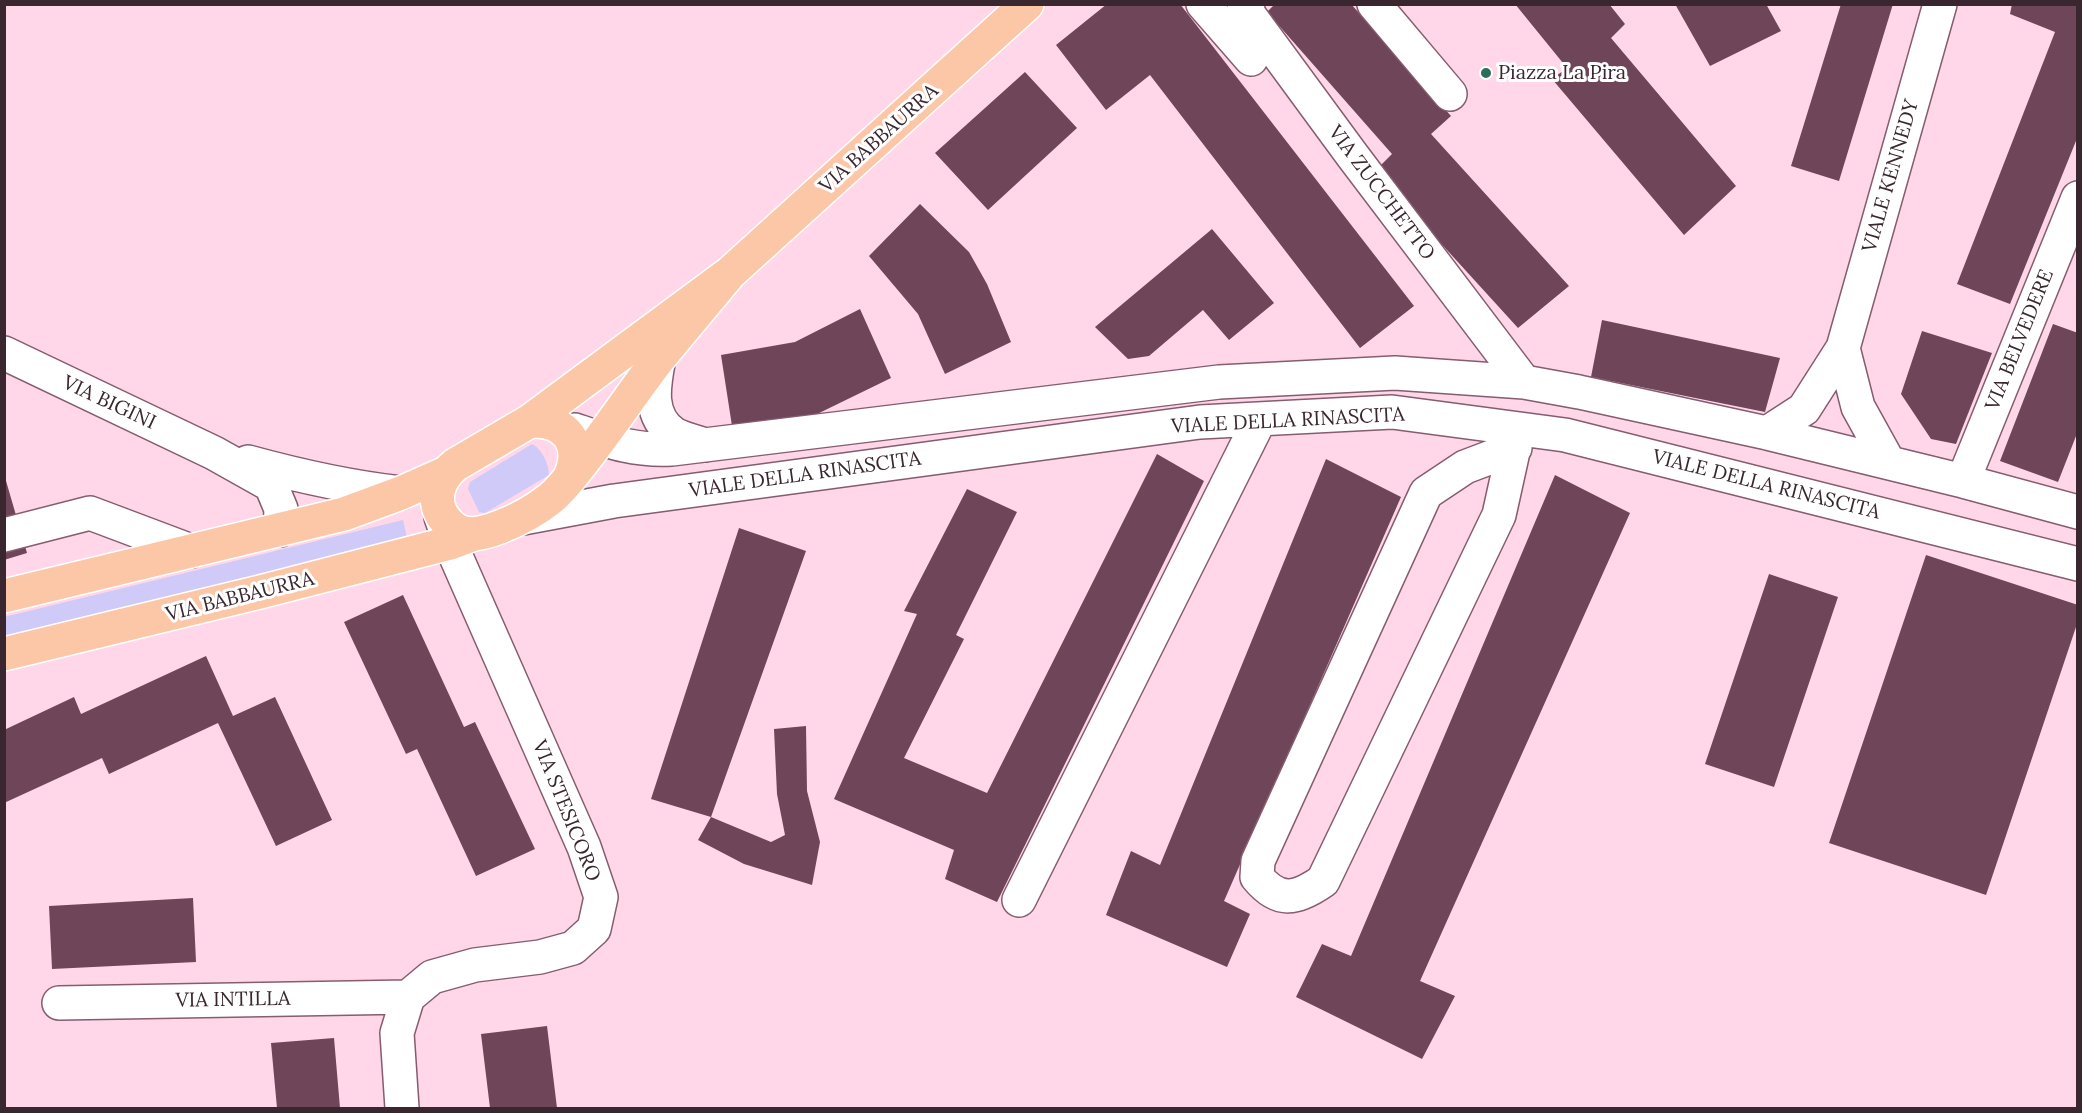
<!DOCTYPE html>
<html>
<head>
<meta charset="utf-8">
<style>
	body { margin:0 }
	#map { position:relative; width:2082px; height:1113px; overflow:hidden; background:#ffd7e8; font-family:Lora,serif }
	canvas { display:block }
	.frame { position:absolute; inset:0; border:6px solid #39262f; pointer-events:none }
</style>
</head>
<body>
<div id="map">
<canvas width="2082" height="1113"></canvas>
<div class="frame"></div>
</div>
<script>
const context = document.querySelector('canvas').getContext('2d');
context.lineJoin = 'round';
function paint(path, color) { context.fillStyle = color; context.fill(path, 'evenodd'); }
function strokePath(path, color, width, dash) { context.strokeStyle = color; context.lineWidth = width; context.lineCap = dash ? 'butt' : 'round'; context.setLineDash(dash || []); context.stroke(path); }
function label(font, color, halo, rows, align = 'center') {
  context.font = font + ' Lora,serif'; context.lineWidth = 6; context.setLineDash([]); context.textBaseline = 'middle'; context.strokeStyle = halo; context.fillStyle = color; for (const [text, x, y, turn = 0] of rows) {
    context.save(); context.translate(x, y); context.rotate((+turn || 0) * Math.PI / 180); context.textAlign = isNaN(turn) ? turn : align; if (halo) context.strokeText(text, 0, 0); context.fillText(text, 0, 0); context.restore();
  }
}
paint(new Path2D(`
	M532,444C542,449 549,464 549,475L485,513L479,512L468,489L470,482Z
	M403,520L408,542L5,639L4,617Z`), '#d0caf9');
paint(new Path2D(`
	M1107,4H1180L1414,306L1360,348L1150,75L1106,110L1056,45Z
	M1275,4H1351L1451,116L1431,134L1569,286L1518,328L1375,171L1392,154L1267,12Z
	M1515,4H1609L1625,24L1611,38L1736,186L1684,235L1552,79L1567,68Z
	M1675,4H1766L1781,31L1710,66Z
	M1841,4H1893L1839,181L1791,166Z
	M2012,4H2078V136L2010,304L1957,284L2055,32L2010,14Z
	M1025,72L1077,128L988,210L935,153Z
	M920,204L969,252L987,284L1011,342L945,374L918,314L869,256Z
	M1212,229L1274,303L1229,340L1203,310L1149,356L1128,359L1095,327Z
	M860,309L891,378L811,417L732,426L721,355L795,342Z
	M1602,320L1780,358L1765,412L1591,377Z
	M2053,324L2078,333V431L2058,482L2000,461Z
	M1922,331L1992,353L1956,444L1931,439L1901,394Z
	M1157,454L1204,481L997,902L945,879L954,850L834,799L917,614L904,611L967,489L1017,512L956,635L964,639L904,758L987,793Z
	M1326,459L1401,497L1224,901L1250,914L1227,967L1106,915L1131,851L1160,865Z
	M4,474L27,553L4,560Z
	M1555,475L1630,513L1420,981L1455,996L1422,1059L1296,997L1322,944L1351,956Z
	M739,528L806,551L711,817L651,799Z
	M1926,555L2078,605V621L1986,895L1829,843Z
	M1769,574L1838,597L1774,787L1705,764Z
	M403,595L464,727L475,722L535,849L476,876L417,749L406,754L344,622Z
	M206,656L233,716L275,697L332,820L276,846L218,723L109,774L102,758L4,803V730L74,697L81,714Z
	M806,726L807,791L820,842L812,885L744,864L698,840L711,817L771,842L785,835L777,794L774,729Z
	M193,898L196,962L52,969L49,906Z
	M547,1026L557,1108H490L481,1034Z
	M334,1038L340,1108H277L271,1043Z`), '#6f4659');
const minor = new Path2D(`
	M1203,4L1251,59
	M1248,4L1244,8L1352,155L1524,382
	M1374,4L1450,94
	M1843,348L1940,4
	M4,353L214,453L271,485L281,509L280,530
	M659,358C654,384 647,416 674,434C683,439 696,442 706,445
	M575,430C610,442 634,451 672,449L1219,382L1395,373L1524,382L1579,392L1767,433L1963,481L2078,512
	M1767,433L1804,409L1843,348L1858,407L1889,463
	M1515,448L1465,467L1426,493L1258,861L1257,877C1279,904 1297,899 1323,881L1499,515L1518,429
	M248,462C299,476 348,487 401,493
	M1963,481L2078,198
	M523,518L614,501L1200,422L1392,412L1565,435L2078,564
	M4,535L90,513L191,551
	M1019,900L1260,419
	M408,997L432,977L475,965L540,957L573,948L594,929L601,897L584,847L450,543L441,517
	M59,1003L408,997
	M402,1108L397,1033L408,997`);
const major = new Path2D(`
	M730,273C707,301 683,329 660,357C633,392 609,429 581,464C572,475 562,489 551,498C535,511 518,520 500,527C482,534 463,539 449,524C430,505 436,481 455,465L530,421L730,273L1027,4
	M530,421C567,419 585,445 569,479
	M4,596L344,514L401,493L446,473
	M4,654L260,592L450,543L474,534`);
strokePath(minor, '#865c6f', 36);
strokePath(major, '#fff', 36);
strokePath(minor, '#fff', 33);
strokePath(major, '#fbc7a7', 33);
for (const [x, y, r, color] of [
	[1486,73,6,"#2f6d5b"]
]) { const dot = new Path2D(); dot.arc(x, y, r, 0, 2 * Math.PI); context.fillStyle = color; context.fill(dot); strokePath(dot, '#fff', 2); }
label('20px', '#39262f', '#fff', [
	["Piazza La Pira",1498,73]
], 'left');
label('20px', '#39262f', '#fff', [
	["VIA BABBAURRA",879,139,-42],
	["VIALE KENNEDY",1891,176,-74],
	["VIA ZUCCHETTO",1381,193,53],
	["VIA BELVEDERE",2020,340,-68],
	["VIA BIGINI",109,403,25],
	["VIALE DELLA RINASCITA",1288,421,-3],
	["VIALE DELLA RINASCITA",805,475,-8],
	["VIALE DELLA RINASCITA",1766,485,14],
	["VIA BABBAURRA",240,597,-14],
	["VIA STESICORO",566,811,68],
	["VIA INTILLA",233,1000,-1]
]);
</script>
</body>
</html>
